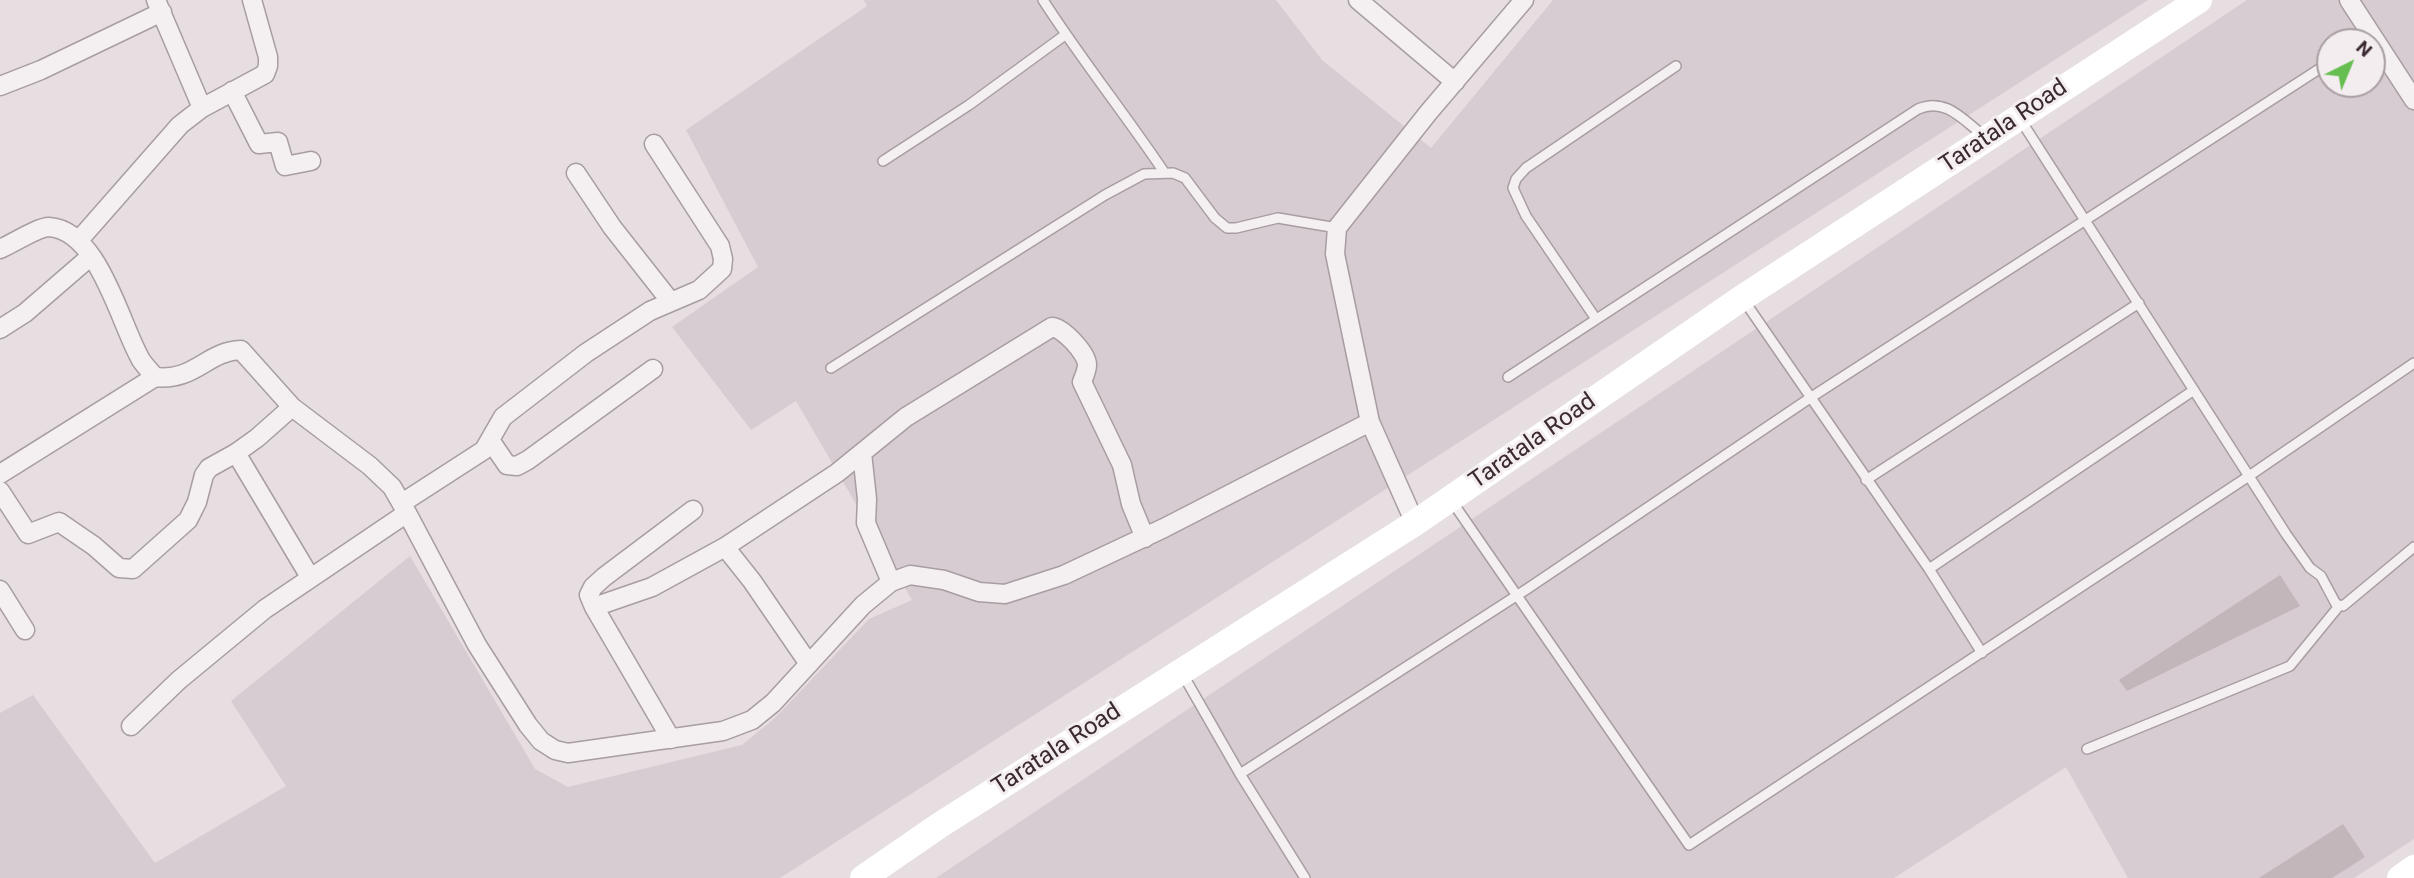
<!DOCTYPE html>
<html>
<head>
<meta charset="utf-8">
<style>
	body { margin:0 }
	#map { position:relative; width:2414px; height:878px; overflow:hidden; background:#e6dee1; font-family:Roboto,sans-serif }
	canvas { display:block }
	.north { position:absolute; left:2316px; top:28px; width:70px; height:70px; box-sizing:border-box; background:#f3edf0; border:2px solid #a99fa3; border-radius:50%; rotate:43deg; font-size:19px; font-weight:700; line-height:28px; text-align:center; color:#3a2930 }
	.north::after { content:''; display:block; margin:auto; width:24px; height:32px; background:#67be50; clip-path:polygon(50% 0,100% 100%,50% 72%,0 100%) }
</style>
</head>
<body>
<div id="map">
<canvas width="2414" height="878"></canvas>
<div class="north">N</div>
</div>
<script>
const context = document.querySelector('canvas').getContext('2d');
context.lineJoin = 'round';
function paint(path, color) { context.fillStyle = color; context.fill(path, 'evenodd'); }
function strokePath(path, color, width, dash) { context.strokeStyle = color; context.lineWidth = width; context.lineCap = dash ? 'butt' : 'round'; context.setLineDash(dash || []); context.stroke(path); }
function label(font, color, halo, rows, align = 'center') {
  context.font = font + ' Roboto,sans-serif'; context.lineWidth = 6; context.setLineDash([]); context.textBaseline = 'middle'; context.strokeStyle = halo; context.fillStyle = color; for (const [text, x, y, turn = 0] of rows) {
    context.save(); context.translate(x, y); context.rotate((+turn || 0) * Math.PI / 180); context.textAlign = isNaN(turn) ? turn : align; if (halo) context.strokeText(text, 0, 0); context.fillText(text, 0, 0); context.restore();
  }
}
paint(new Path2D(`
	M864,0H1276L1322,60L1431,148L1553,0H2148L780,878H0V713L33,695L155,863L286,786L231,701L410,556L535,769L568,787L742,745L775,718L869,619L912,600L796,401L751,430L672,327L758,267L686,130L867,6Z
	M2247,0H2414V839L2354,878H2128L2066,767L1894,878H936ZM2330,42H2372V84H2330Z`), '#d6ccd1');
paint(new Path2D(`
	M2280,575L2300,606L2127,691L2119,680Z
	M2343,824L2365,857L2332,878H2259Z`), '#c2b6bb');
const lane = new Path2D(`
	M1043,0C1081,59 1125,114 1164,172
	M2020,119L2286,534L2310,568L2321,576L2336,604L2343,606L2414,547
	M883,161L969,105L1065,35
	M1743,299L1929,569L1982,653
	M1596,319L1526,216L1513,188L1516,179L1526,168L1676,66
	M831,368L1105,195L1144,174L1173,173L1185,178L1215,218L1227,228H1236L1278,218L1337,228
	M1508,377L1918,109C1946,97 1963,120 1984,136
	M1866,480L2139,303
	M1451,500L1689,845L2249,476L2414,363
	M1929,569L2194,390
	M1182,673L1240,774L1305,878
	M2087,749L2290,666L2339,606
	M1240,774L1527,589L1810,398L2330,62`);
const street = new Path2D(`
	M156,0L202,108
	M1358,0L1455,82
	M2349,0L2414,100
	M0,86L41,70L162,12
	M232,91L259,144L278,142L285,166L311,161
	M576,173L612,227L671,302
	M79,240L180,125L202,108L265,74L268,66V57L252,0
	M0,249C12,244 38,227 49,227C99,230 120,324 141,360C145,366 150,371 155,377C194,382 207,351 241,350L292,407L370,466L392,487L407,513L477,645L528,725L541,741L555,750L568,753L723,731L752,720L773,703L863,605L891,582L910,575L944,580L979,592L1005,594L1064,575L1164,528L1370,422
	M0,329L25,313L91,256
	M490,440L507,465L517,466L528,460L653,369
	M236,453L310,577
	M862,453L867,499L866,523L891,582
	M0,474L155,377
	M0,491L28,534L59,522L94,546L119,568L133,569L188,520L197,502L204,475L209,468L236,453L257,438L292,407
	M402,503L484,450L503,417L586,353L650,311L699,290L722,269L723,259L720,246L654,144
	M1415,523L1370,422L1335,254L1337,228L1428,113L1524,0
	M725,547L752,581L809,664
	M0,590L25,630
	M594,607L652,587L725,547L837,473L906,417L1052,327C1063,328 1087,353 1087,365C1087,370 1084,377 1082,382L1122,465L1131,504L1145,538
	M131,726L179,680L265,609L407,513
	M671,739L594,607L589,595L593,587L604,577L693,510`);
strokePath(lane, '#a89da1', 12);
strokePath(street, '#a89da1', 21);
strokePath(lane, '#f4f0f2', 9);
strokePath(street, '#f4f0f2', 18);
strokePath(new Path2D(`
	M863,878L940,825L1415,523L1742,298L2199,0
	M2400,878L2414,868`), '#fff', 26);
label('24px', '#3a2930', '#f3edf0', [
	["Taratala Road",2004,127,-34],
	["Taratala Road",1533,442,-35],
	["Taratala Road",1057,750,-33]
]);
</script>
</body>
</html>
